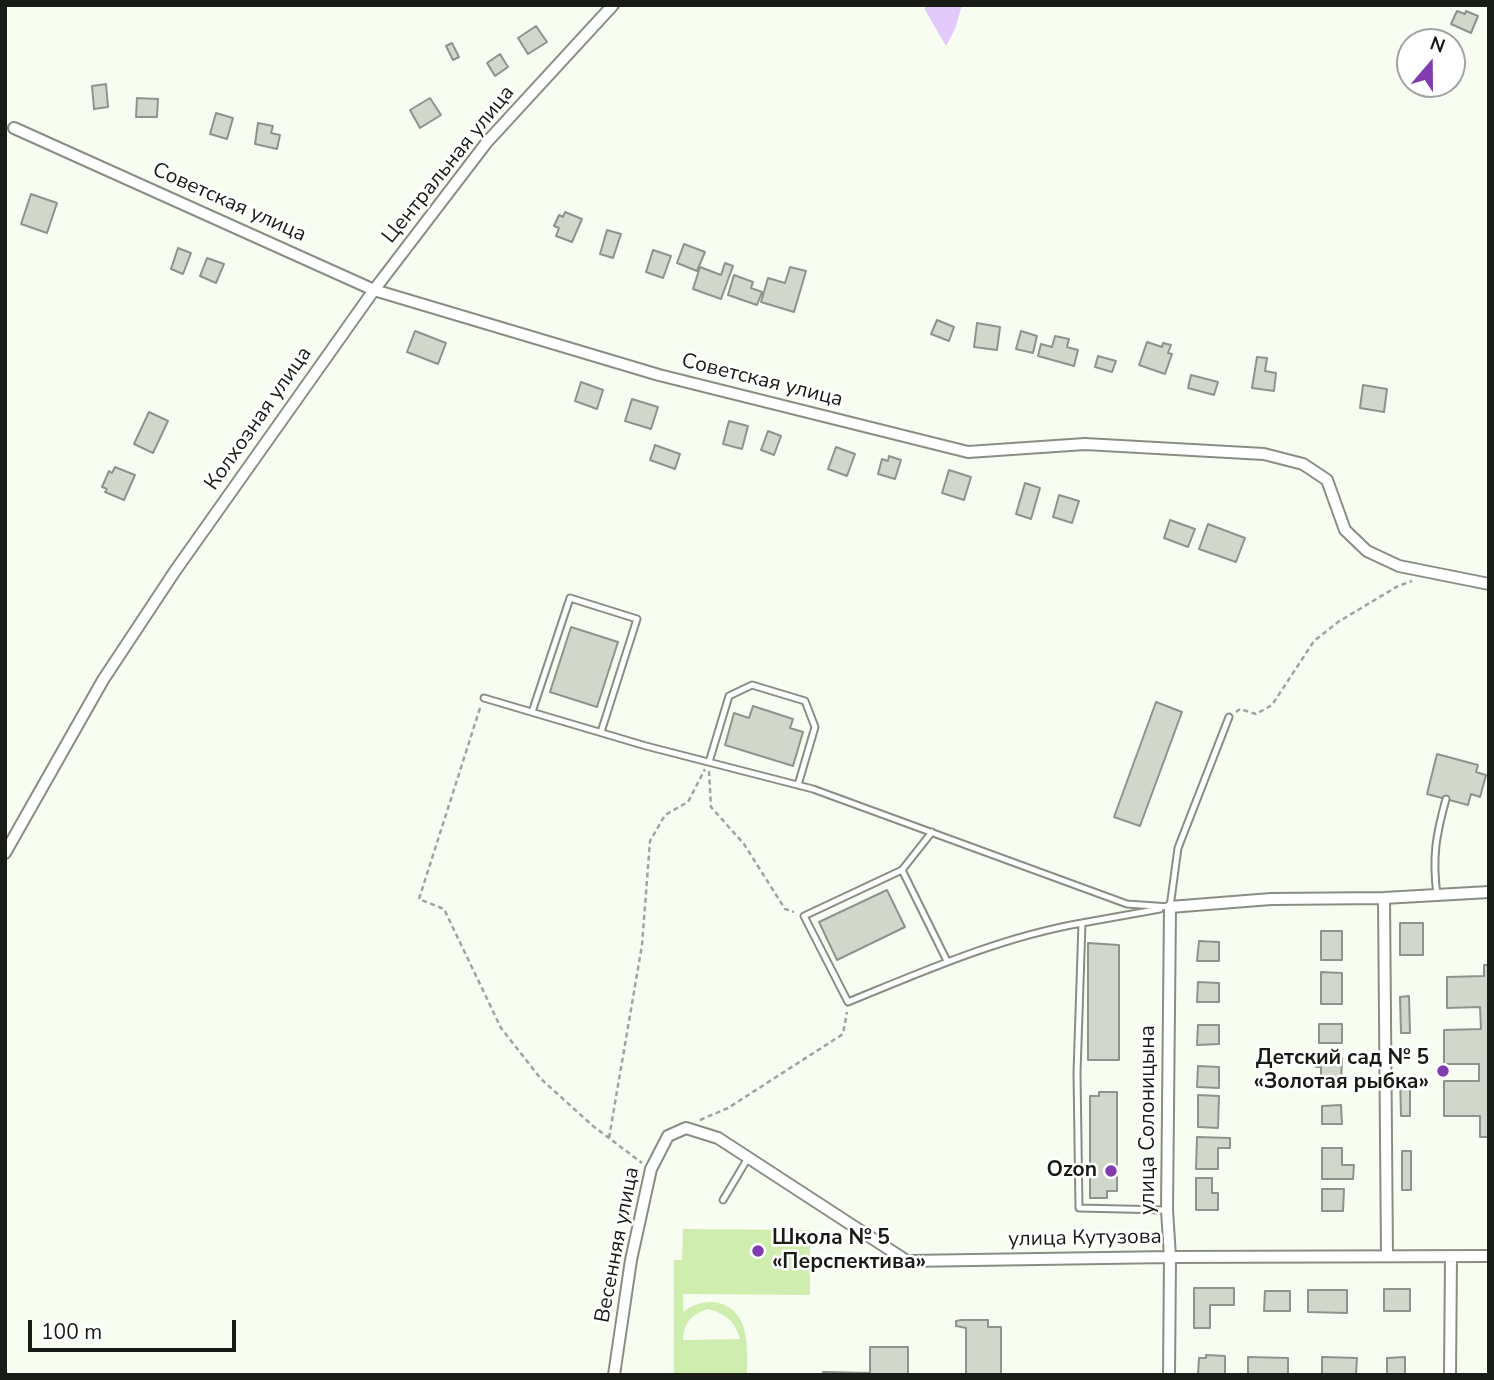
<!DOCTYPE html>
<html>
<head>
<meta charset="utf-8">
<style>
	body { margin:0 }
	#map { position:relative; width:1494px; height:1380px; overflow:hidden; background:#f7fef1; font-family:"Nunito Sans",sans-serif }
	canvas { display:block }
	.frame { position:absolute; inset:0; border:7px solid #191b16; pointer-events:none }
	.north { position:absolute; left:1396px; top:28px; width:70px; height:70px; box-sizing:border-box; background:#fff; border:2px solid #a3a4a2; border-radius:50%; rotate:20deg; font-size:19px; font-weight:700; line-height:28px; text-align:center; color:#191b16 }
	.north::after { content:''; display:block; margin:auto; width:24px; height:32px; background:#813db0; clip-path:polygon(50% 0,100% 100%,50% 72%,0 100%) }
	.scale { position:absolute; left:28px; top:1320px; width:208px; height:32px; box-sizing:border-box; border:4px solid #191b16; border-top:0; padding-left:9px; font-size:21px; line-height:24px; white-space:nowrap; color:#191b16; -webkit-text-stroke:5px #fff; paint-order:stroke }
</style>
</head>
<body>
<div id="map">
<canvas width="1494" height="1380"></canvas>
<div class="frame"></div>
<div class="north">N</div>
<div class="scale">100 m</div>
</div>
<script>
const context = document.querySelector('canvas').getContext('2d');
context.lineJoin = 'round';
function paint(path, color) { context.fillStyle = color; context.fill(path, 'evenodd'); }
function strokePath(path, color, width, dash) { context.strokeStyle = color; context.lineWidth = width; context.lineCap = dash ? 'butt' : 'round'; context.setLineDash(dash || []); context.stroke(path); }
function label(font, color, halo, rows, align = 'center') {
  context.font = font + ' "Nunito Sans",sans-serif'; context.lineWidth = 5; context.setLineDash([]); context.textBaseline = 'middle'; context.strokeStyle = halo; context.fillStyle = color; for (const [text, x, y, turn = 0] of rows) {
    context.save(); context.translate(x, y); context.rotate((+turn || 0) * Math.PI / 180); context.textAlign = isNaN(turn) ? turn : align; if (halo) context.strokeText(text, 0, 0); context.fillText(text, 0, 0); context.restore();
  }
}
paint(new Path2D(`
	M683,1229L810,1230V1295L683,1294V1312C694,1304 705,1300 719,1303C751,1312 747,1348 747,1375H674V1260H682ZM708,1309C726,1314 735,1321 740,1339L683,1340C684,1322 692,1314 708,1309Z`), '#d0edb0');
paint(new Path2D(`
	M925,5H962L955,29L946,46L925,10Z`), '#e3c9fc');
const building = new Path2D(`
	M1457,11L1465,14L1466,11L1478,16L1471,33L1451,24Z
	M536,26L547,42L528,54L518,38Z
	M452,43L459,57L453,60L446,46Z
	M500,54L508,67L495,76L487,63Z
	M106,84L108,107L94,109L92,86Z
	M137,98L158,99L157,117H136Z
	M430,98L441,115L420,128L410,110Z
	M216,113L233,118L227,139L210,134Z
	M258,123L273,126L271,133L280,135L277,149L255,144Z
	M31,194L57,203L47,233L21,224Z
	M565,212L582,219L572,242L556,236L559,228L554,226L559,215L563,217Z
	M607,230L621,234L613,258L600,254Z
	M684,244L705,252L697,271L677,263Z
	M178,248L191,253L183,274L171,269Z
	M653,250L671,256L663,278L646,272Z
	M207,258L224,264L216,283L200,276Z
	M725,263L733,266L721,299L693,289L700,267L721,275Z
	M790,267L806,271L794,312L761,302L768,278L785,283Z
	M734,275L753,282L751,288L762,292L757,305L728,295Z
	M937,320L954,327L949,341L931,334Z
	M977,323L1000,327L997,350L974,347Z
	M415,331L446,343L438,364L407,352Z
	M1021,331L1037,336L1033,353L1016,349Z
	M1055,336L1069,339L1067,347L1078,350L1074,366L1038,356L1041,344L1052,347Z
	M1147,342L1162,347L1163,343L1171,345L1168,353L1172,354L1165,374L1139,365Z
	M1098,356L1116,361L1112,372L1095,367Z
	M1257,357L1267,358L1265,371L1276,373L1274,391L1252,388Z
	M1191,375L1218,382L1214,395L1188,388Z
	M581,382L603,390L597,409L575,401Z
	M1363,385L1387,389L1384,412L1360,408Z
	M632,399L658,407L651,429L625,421Z
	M149,412L168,421L153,453L134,444Z
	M729,421L748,426L742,449L723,444Z
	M768,431L781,436L774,455L761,450Z
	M655,445L680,454L675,469L650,460Z
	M836,447L855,454L847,476L828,469Z
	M889,456L901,460L895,479L878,474L882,459L888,461Z
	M115,467L135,475L124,500L105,492L107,489L102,487L109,471L112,473Z
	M949,470L971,477L964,500L942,493Z
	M1025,483L1040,488L1031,519L1016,514Z
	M1059,495L1079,501L1072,523L1053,517Z
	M1170,520L1195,529L1188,547L1164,538Z
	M1208,524L1245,538L1236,562L1199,549Z
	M571,627L618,642L597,707L550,692Z
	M1156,702L1182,712L1140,826L1114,817Z
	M753,706L793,719L790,728L803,732L793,766L725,745L734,713L749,718Z
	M1437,754L1478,765L1476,772L1486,775L1480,797L1471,794L1468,805L1427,794Z
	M887,890L905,927L837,960L819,922Z
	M1400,923H1423V955H1400Z
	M1321,931H1342V960H1321Z
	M1199,941L1219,942V961H1197Z
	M1088,943L1119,945V1060H1088Z
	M1484,965H1489V1137H1480V1116H1444V1081H1479V1064H1444V1030L1481,1029L1480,1007L1447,1008V977L1484,976Z
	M1321,972L1342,973V1004H1321Z
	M1198,982L1219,983V1002H1197Z
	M1409,996L1410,1033H1401L1400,997Z
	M1319,1024H1342V1043H1319Z
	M1198,1025H1219V1044L1197,1045Z
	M1316,1058H1342L1341,1085L1321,1084V1067H1316Z
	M1198,1066L1219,1067V1088L1197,1087Z
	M1400,1077H1410V1116H1401Z
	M1099,1092H1117V1191H1107V1198H1090V1096H1099Z
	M1198,1095L1219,1096L1218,1128L1198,1127Z
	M1341,1105L1342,1124H1322V1106Z
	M1197,1137L1230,1138V1148H1218V1169H1196Z
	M1322,1148H1342V1165H1354L1353,1179H1322Z
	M1402,1151H1411V1190H1402Z
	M1196,1178H1212V1193H1218V1210H1196Z
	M1322,1189H1344L1343,1211H1322Z
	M1194,1288H1234V1305H1210V1328H1194Z
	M1384,1289H1410V1311H1384Z
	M1308,1290H1347V1313L1308,1312Z
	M1265,1291H1290V1311H1264Z
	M961,1320H988V1327H1001V1375H966V1328L956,1326V1321Z
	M870,1347H908V1375H823V1372L870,1373Z
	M1206,1355L1225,1356V1375L1198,1374L1199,1358H1206Z
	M1248,1357L1288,1358V1375H1248Z
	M1322,1357L1357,1358L1356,1375H1322Z
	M1405,1357V1375H1387V1358Z`);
paint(building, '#d1d7cb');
strokePath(building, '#8e9489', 2);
const service = new Path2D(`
	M484,698L646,746L813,789L1127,904L1170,907
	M532,712L570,598L637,619L601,732
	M709,762L729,696L752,685L805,701L815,727L798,785
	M902,870L932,832
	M1437,895C1432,857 1436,835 1446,799
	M1170,907L1178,848L1229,717
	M1160,909L1082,923L1077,1073L1079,1208L1166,1210
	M947,961L902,870L804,916L848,1002C924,971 1001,937 1082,923
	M723,1200L748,1158`);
const minor = new Path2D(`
	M14,128L374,290L659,375L968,452L1085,444L1264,454L1303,464L1327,480L1345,530L1367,551L1399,566L1489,584
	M5,853L103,680L175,571L374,290L487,142L613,5
	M1384,898L1387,1256
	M614,1375L631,1260L651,1169L668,1136L686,1128L718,1138L907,1261L1170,1257L1489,1256
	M1169,1375L1170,1257L1167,1210L1170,907L1271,899L1384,898L1489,892
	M1450,1375L1451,1257`);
strokePath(service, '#898e83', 9);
strokePath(minor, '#898e83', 14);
strokePath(new Path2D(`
	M480,708L419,899L444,909L501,1028L541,1079L593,1126L642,1163
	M1236,712L1240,709L1256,714L1272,705L1314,641L1338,622L1398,586L1412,581
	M709,771L711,807L744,844L785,909L794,912
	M700,1120L728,1108L843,1034L847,1012
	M609,1138L642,945L650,841L665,815L688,802L705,769`), '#a0a59b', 2.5, [5, 3.5]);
strokePath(service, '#fff', 5);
strokePath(minor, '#fff', 10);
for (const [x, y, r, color] of [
	[1443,1071,7,"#813db0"],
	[1111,1171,7,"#813db0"],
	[758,1251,7,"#813db0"]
]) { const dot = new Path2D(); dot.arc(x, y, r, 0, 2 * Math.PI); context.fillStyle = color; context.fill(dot); strokePath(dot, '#fff', 2.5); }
label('21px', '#191b16', '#fff', [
	["Центральная улица",449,165,-51],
	["Советская улица",229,203,24],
	["Советская улица",762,381,14],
	["Колхозная улица",259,419,-55],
	["улица Солоницына",1149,1120,-90],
	["улица Кутузова",1085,1239,-1],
	["Весенняя улица",618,1245,-79]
]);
label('bold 21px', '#191b16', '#fff', [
	["Детский сад № 5",1429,1059],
	["«Золотая рыбка»",1429,1083],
	["Ozon",1097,1171],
	["Школа № 5",772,1239,"left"],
	["«Перспектива»",772,1263,"left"]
], 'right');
</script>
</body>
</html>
